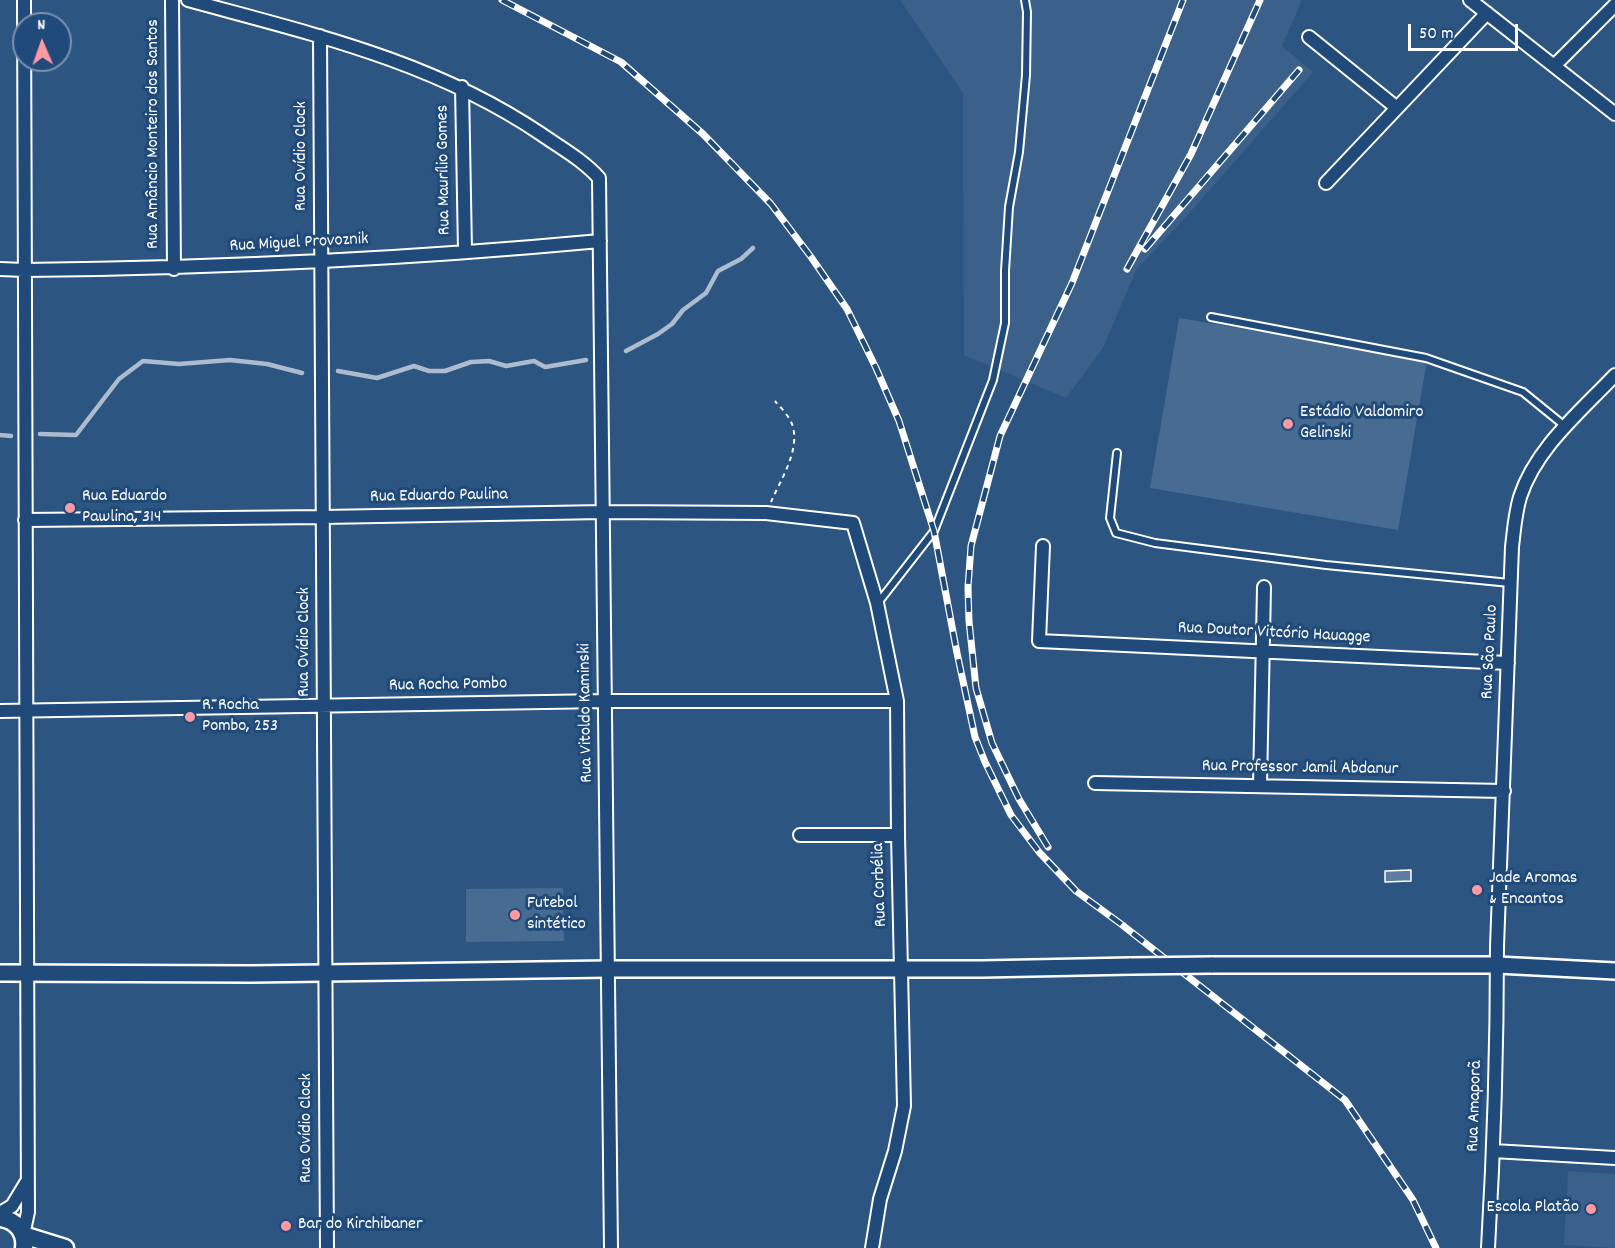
<!DOCTYPE html>
<html>
<head>
<meta charset="utf-8">
<style>
	body { margin:0 }
	#map { position:relative; width:1615px; height:1248px; overflow:hidden; background:#2c5582; font-family:Dekko,sans-serif }
	canvas { display:block }
	.north { position:absolute; left:12px; top:12px; width:60px; height:60px; box-sizing:border-box; background:#1f4a7a; border:2px solid #7992af; border-radius:50%; rotate:358deg; font-size:16px; font-weight:700; line-height:24px; text-align:center; color:#fff }
	.north::after { content:''; display:block; margin:auto; width:21px; height:27px; background:#ff9aa2; clip-path:polygon(50% 0,100% 100%,50% 72%,0 100%) }
	.scale { position:absolute; left:1408px; top:24px; width:110px; height:27px; box-sizing:border-box; border:3px solid #fff; border-top:0; padding-left:8px; font-size:18px; line-height:21px; white-space:nowrap; color:#fff; -webkit-text-stroke:4px #1f4a7a; paint-order:stroke }
</style>
</head>
<body>
<div id="map">
<canvas width="1615" height="1248"></canvas>
<div class="north">N</div>
<div class="scale">50 m</div>
</div>
<script>
const context = document.querySelector('canvas').getContext('2d');
context.lineJoin = 'round';
function paint(path, color) { context.fillStyle = color; context.fill(path, 'evenodd'); }
function strokePath(path, color, width, dash) { context.strokeStyle = color; context.lineWidth = width; context.lineCap = dash ? 'butt' : 'round'; context.setLineDash(dash || []); context.stroke(path); }
function label(font, color, halo, rows, align = 'center') {
  context.font = font + ' Dekko,sans-serif'; context.lineWidth = 6; context.setLineDash([]); context.textBaseline = 'middle'; context.strokeStyle = halo; context.fillStyle = color; for (const [text, x, y, turn = 0] of rows) {
    context.save(); context.translate(x, y); context.rotate((+turn || 0) * Math.PI / 180); context.textAlign = isNaN(turn) ? turn : align; if (halo) context.strokeText(text, 0, 0); context.fillText(text, 0, 0); context.restore();
  }
}
paint(new Path2D(`
	M900,0H1302L1282,46L1313,72L1185,218L1136,270L1103,348L1066,398L964,355L963,93Z
	M1568,1171L1615,1174V1248L1564,1245Z`), '#3b618b');
paint(new Path2D(`
	M1179,318L1427,360L1398,530L1150,488Z
	M563,888L564,941L466,942V889Z`), '#486b92');
strokePath(new Path2D(`
	M626,351L658,334L672,324L683,310L706,293L718,271L741,259L753,248
	M338,371L377,378L414,366L429,371H445L471,362L489,361L506,366L534,361L545,367L586,360
	M40,434L76,435L119,379L143,361L179,364L230,360L267,364L302,373
	M0,435L11,436`), '#acbcce', 4.5);
const building = new Path2D(`
	M1411,870V881L1385,882V871Z`);
paint(building, '#5e7c9f');
strokePath(building, '#fff', 1.5);
const service = new Path2D(`
	M1211,317L1426,358L1523,392L1566,427
	M1117,453L1110,518L1116,533L1155,543L1326,565L1510,583
	M878,603L934,531L993,380L1005,323V271L1009,207L1019,152L1026,75L1027,12L1025,0`);
const minor = new Path2D(`
	M172,0L174,269
	M188,0C312,34 433,61 541,134C561,148 583,160 599,178L611,1248
	M1470,0L1615,114
	M320,36L327,1248
	M1309,37L1397,108
	M1554,66L1615,5
	M462,87L465,251
	M1326,183L1487,13
	M0,269L24,270C216,268 409,259 600,241
	M25,520L323,517L603,512L766,513L853,523L877,603L897,701L898,835L904,1106L895,1151L880,1199L872,1248
	M1043,546L1039,641L1508,663
	M0,711L605,701H897
	M1095,783L1504,791
	M1260,786L1264,587
	M800,835H898
	M1493,1151L1615,1158
	M0,1213L12,1206L26,1183
	M23,1235L28,1212L24,0
	M1488,1248C1494,1147 1497,1047 1497,946L1512,547C1514,530 1515,514 1520,497C1536,448 1580,412 1615,375`);
const tertiary = new Path2D(`
	M1211,965H1497L1615,971
	M0,973L252,974L608,969H982L1131,966`);
const secondary = new Path2D(`
	M0,1218C16,1220 26,1232 24,1248
	M23,1235L65,1248`);
strokePath(service, '#fff', 10);
strokePath(minor, '#fff', 16);
strokePath(tertiary, '#fff', 20);
strokePath(secondary, '#fff', 21);
strokePath(new Path2D(`
	M771,502C781,479 801,449 792,424C789,416 781,408 775,401`), '#fff', 2, [4.5, 4.5]);
strokePath(service, '#1f4a7a', 6);
strokePath(minor, '#1f4a7a', 12);
strokePath(tertiary, '#1f4a7a', 15);
strokePath(secondary, '#1f4a7a', 16);
const rail = new Path2D(`
	M502,0L621,62L703,134L771,204L811,257L847,309L876,368L899,421L934,531L957,653L975,737L985,762L1011,815L1039,852L1076,891L1121,924L1345,1100L1413,1200L1436,1248
	M1145,249L1299,70
	M1127,269L1191,154L1260,0
	M1048,847L1019,799L992,743L976,688L969,621L968,587L971,546L1000,436L1072,283L1183,0`);
strokePath(rail, '#fff', 7);
strokePath(rail, '#1f4a7a', 4.5, [14]);
const tertiaryBridge = new Path2D(`
	M1131,966L1211,965`);
strokePath(tertiaryBridge, '#fff', 20, []);
strokePath(tertiaryBridge, '#1f4a7a', 15);
for (const [x, y, r, color] of [
	[1288,424,6,"#ff9aa2"],
	[70,508,6,"#ff9aa2"],
	[190,717,6,"#ff9aa2"],
	[1477,890,6,"#ff9aa2"],
	[515,915,6,"#ff9aa2"],
	[1591,1209,6,"#ff9aa2"],
	[286,1226,6,"#ff9aa2"]
]) { const dot = new Path2D(); dot.arc(x, y, r, 0, 2 * Math.PI); context.fillStyle = color; context.fill(dot); strokePath(dot, '#1f4a7a', 2); }
label('18px', '#fff', '#1f4a7a', [
	["Rua Amâncio Monteiro dos Santos",155,134,-90],
	["Rua Ovídio Clock",303,156,-90],
	["Rua Maurílio Gomes",445,170,-91],
	["Rua Miguel Provoznik",299,244,-3],
	["Rua Eduardo Paulina",439,497,-1],
	["Rua Doutor Vitcório Hauagge",1274,634,3],
	["Rua Ovídio Clock",306,642,-90],
	["Rua São Paulo",1491,652,-87],
	["Rua Rocha Pombo",448,686,-1],
	["Rua Vitoldo Kaminski",587,713,-91],
	["Rua Professor Jamil Abdanur",1300,769,1],
	["Rua Corbélia",881,885,-92],
	["Rua Amaporã",1476,1106,-88],
	["Rua Ovídio Clock",308,1128,-90]
]);
label('18px', '#fff', '#1f4a7a', [
	["Estádio Valdomiro",1300,414],
	["Gelinski",1300,435],
	["Rua Eduardo",82,498],
	["Pawlina, 314",82,519],
	["R. Rocha",202,707],
	["Pombo, 253",202,728],
	["Jade Aromas",1489,880],
	["& Encantos",1489,901],
	["Futebol",527,905],
	["sintético",527,926],
	["Escola Platão",1579,1209,"right"],
	["Bar do Kirchibaner",298,1226]
], 'left');
</script>
</body>
</html>
